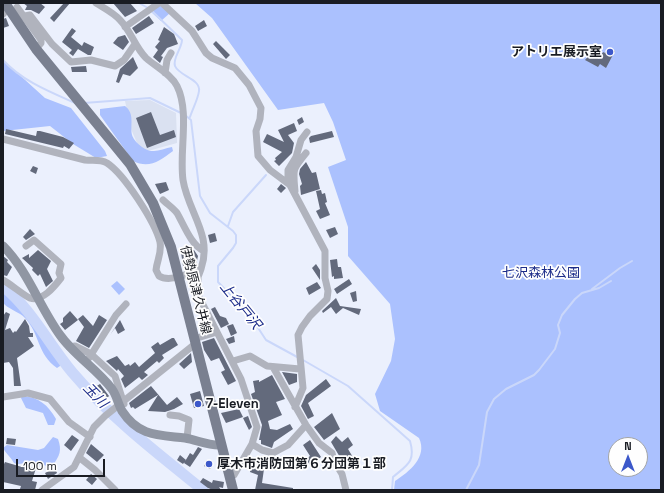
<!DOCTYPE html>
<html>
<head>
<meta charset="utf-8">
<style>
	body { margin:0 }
	#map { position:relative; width:664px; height:493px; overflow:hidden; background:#ebf0fd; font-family:"Space Grotesk",sans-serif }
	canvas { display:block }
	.frame { position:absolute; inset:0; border:4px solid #191c23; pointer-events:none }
	.north { position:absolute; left:608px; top:437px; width:40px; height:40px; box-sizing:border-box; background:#fefefe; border:1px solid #a2a4a6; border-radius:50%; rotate:0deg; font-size:11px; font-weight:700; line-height:16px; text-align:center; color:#191c23 }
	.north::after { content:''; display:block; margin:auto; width:14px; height:18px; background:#3c58ca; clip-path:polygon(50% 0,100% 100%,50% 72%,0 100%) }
	.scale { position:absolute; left:16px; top:459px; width:89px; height:18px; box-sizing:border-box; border:2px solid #191c23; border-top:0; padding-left:5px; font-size:12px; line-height:14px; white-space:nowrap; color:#191c23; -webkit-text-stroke:3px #fefefe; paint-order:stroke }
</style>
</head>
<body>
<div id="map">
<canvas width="664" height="493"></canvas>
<div class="frame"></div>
<div class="north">N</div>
<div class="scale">100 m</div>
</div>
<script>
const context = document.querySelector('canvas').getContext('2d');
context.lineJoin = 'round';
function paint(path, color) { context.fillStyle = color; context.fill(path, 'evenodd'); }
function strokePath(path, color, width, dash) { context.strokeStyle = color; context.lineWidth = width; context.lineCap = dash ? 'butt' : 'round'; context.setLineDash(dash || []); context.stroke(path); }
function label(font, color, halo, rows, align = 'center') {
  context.font = font + ' "Space Grotesk","Noto Sans JP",sans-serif'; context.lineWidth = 3.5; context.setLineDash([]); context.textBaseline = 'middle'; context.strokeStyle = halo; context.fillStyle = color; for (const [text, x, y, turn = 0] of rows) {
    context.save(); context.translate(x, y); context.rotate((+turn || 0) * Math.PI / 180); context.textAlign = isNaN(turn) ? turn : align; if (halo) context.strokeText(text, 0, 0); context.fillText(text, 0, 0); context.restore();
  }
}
paint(new Path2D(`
	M150,100L176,113L177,140V143L148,151L141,148L137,143L131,129L125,101Z`), '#dae1f1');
paint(new Path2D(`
	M195,3H661V490H394L395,481C409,472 428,457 419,438L380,411L375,394L391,361L395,339L390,304L348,256V227L328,167L346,160L333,122L324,103L278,110L212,18ZM616,445H640V469H616Z
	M160,4L170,13L161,21L150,11Z
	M3,60L45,98L71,108L105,151L107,156L96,158L73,144L50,126L3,131Z
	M125,106C135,114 130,124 132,135C134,142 146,152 154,151C159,151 166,148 172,147L173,151C160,161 149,169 133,161L100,115V109Z
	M117,281L125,289L119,295L111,286Z
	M3,283L9,288L8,295L12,301L27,313L61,361L60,366L57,368C37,354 40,334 25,318C20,312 5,308 3,302C2,297 3,289 3,283Z
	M22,396C39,397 48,405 56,419L54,425H48L43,413L26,408L21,398Z
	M53,437L58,439C62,450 60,456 52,466C43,466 35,463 27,463C21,463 20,465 14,463C11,457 6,454 3,448L7,445L38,450L44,448Z`), '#abc1fe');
strokePath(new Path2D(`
	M139,3L148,8
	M152,11L182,40C182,48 172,59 175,66C179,76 201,79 199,91C198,99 193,108 190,117
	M3,60C22,81 50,92 75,103
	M84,103L150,98L181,113
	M185,115L191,120L200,196L210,213L233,231L236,235V243L233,248L218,266V282L251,317L266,340L299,358
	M228,226L233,212L266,175
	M592,289L620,268L632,261
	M303,360L348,386L410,441C416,462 407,465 393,477L392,490
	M466,490L479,465L487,412L494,399L506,389L534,375L539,370L555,349L560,333L558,325L562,315L575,299L582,293L599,288L611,281`), '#cad7fa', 2);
strokePath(new Path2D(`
	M3,286C32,310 48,343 72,372C110,417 157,453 203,490`), '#cad7fa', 11);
paint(new Path2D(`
	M23,3H40L45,7L39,14L31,10H25L27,6Z
	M64,3H70L54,22L50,18Z
	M113,3H130L137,11L125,17Z
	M149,16L154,23L136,34L132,28Z
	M6,18L9,26L3,28V19Z
	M204,20L207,26L198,31L195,26Z
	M164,27L174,34L178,44L167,48L161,56L163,57L160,63L153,57L158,50L155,47L160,41L158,40Z
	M72,28L76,31L71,37L82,46L84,42L94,47L91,55H88L78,49L73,56L69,53L72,50L62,42Z
	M125,35L129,42L123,50L113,43L118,37Z
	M216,41L230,55L226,59L213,44Z
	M609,48L615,51L606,68L600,64L598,67L585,60L592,52L599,59L603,52L605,53Z
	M133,57L138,68L130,76L123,74L119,83L116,82L120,69Z
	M86,66L87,72H72L71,67Z
	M151,112L160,135L174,130L176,137L147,148L136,118Z
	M302,117L304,122L299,125L297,120Z
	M294,123L297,131L288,135L294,143L292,153L279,166L274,161L276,160L275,158L282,152L263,142L267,134L284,142L278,130Z
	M6,129L36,136L37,131H40L63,137L74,143L69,149L64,146L63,148L5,134Z
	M332,131L334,137L310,143L309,138L311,136Z
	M306,162L312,173L316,172L320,189L301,195L300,186L302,184L299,174L300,169Z
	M33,166L38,168L36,174L30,171Z
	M166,182L169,190L160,194L155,184Z
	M281,184L286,188L281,193L277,189Z
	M321,190L322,194L325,193L327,202L325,203L330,215L320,219L316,211L320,209L316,191Z
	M335,227L338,234L330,238L326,230Z
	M30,229L35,234L26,240L23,237Z
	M215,233L217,241L210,243L208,235Z
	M38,250L51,261L47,269L53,281L46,287L40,274L38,276L32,270L33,268L22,258L29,254V258Z
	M194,250L198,256L196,265L183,266L181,252Z
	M3,256L8,260L7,262L12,267L7,276L3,275Z
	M337,259L338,267H341L343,278L334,279V276L332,277L330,260Z
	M316,264L320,270V280L312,268Z
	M349,279L352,284L337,294L334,289Z
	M317,282L321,288L309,295L306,288Z
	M356,291L357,301L353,302L350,293Z
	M336,298L340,306L361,309L359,315L343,308L336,314L331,307L323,313L322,311Z
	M215,307L220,316L226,318L229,324L221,328L211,309Z
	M70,311L78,320L65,330L60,324L63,322V318Z
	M6,312L10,314L5,330L10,328L13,333L15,331L16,332L25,319L29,326L30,333H33V337H28L34,346L17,358L21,386H14L13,368L9,362L3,363V316Z
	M83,315L93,326L99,315L107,320L89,348L76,341L84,327L78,319Z
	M120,320L125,330L118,334L115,328L110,335Z
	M205,320L210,329L201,332L200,330L202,329L201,325L203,324L202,321Z
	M233,324L237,333L231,336L227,326Z
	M234,336L235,342L229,344L226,339Z
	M172,338H174L178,345L162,355L164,358L159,363L157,361L144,372L148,375L142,380L139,377L125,388L121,379L124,376L118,369L117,371L106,361L117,356L125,366L129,364L130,366L135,362L139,367L155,353L151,347L158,342L160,345Z
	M214,338L236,381L228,385L221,372L225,370L219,358L211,361L204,350L202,342Z
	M191,353L192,362L184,369L179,364Z
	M282,372L297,374V382L289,385Z
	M272,375L285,399L276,402L282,415L268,421L270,429L277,430L290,424L293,429L274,442L272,448L264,445L261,444V440H259L262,425L251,394L255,392L253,381L259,380V382Z
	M326,379L331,386L308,403L314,416L308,419L301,406L306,395Z
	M100,384L109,396L106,399L95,387Z
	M151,386L167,405L177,397L183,404L174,409L165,412L148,411L158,395L135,409L133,407L131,408L129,403Z
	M200,391L204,406L194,408L190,394Z
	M239,409L243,417L226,423L221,413Z
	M332,413L340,429L324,440L314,427Z
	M248,416L252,427L249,430L243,418Z
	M72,435L79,440L71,451L64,445Z
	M336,436L342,442L348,437L353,445L348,449L354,459L344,464L331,442Z
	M7,438L16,439L15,445L6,444Z
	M310,440L321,457L310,465L306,459L310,456L303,445Z
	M91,444L104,455L97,462L86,453Z
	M198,447L202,449L190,467L184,463L190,453L193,455Z
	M180,455L186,460L183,464L177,460Z
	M207,460L213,463L210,469L204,466Z
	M5,462L22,467L36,468L32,481L37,482L35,490H25L20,489L21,486L3,482V466Z
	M251,466L264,469L262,483L293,488V490H255L258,475L250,472Z
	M55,468L57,473L48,479L45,473Z
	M91,474L97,479L92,485L86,480Z
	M203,478L212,483L213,480L224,482L223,488L219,487L221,490H213L208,488L200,482Z`), '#636a7c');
strokePath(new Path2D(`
	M162,3L192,31L206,53L212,58L235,68L249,85L261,108L260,119L256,131L258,156L270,170L290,185L325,251V278L328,291L327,299L310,316L302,327L298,335L303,388L295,407
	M17,7L41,40V43L36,49
	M3,14L4,13
	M25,16L30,15L52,44L71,62L91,60L115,66L124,60L135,44
	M125,27L159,3
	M165,73L167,60L171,53
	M3,139L85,160C93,161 100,159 107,163C124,174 155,222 160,242C162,253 157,260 156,270L159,276C170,283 189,273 201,269C213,235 188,212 183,180C179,151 190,112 177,86C171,74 156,67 146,58C135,47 131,31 120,20C114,13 104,8 96,3
	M288,182V170L296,157L301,140L307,132
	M295,191C293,169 292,170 306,153
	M163,200C167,204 173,208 177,213C184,225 191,245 204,251
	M201,269L198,277V295L241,379L257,427L252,444L234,475L229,478
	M3,280C9,283 26,297 30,298C42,302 54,287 61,278L59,273L61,264L34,240L26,246
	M194,339L217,332
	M69,347L75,346L91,354L115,376L124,404
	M89,358L116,315L126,304
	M233,361L250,356L267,366L300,369
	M273,367L306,425L319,443L332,453L334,461L342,474L346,490
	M3,397L28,393L50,399L69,422L90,437
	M170,415L179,416L189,420L187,438
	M252,444L262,450L273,453L288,445L306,425
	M80,458L95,470L115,490
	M42,490L74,467L94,427L105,416L195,344`), '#b0b3bd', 7);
strokePath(new Path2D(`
	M3,246C28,271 39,306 60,335C74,355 97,369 112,389C117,396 118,404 122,411C139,437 159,435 185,438C197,440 209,446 221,445`), '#9096a3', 9);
strokePath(new Path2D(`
	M5,3L36,49L130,164L153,203L171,247L233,490`), '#7a8090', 10);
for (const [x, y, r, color] of [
	[610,52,4,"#3c58ca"],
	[198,404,4,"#3c58ca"],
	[209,464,4,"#3c58ca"]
]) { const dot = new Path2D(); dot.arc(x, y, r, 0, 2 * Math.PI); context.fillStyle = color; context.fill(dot); strokePath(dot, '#fefefe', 1.5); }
label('bold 13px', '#191c23', '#fefefe', [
	["アトリエ展示室",602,52,"right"],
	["7-Eleven",206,404],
	["厚木市消防団第６分団第１部",217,464]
], 'left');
label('13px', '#1c2c89', '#fefefe', [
	["七沢森林公園",541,273]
]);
label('13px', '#191c23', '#fefefe', [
	["伊勢原津久井線",195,290,76]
]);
label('italic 14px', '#1b2b89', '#fefefe', [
	["上谷戸沢",240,306,51],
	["玉川",95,396,46]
]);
</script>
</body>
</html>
